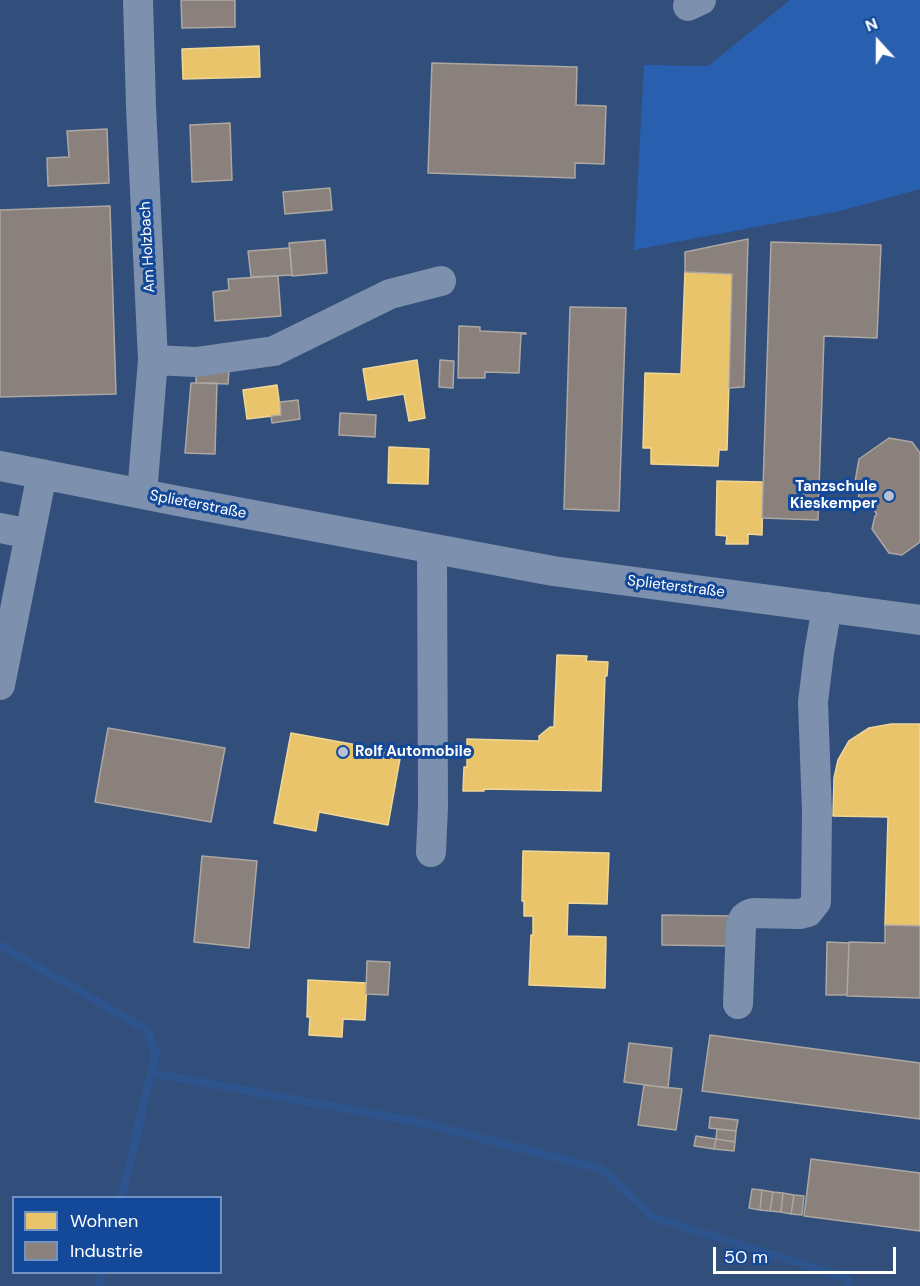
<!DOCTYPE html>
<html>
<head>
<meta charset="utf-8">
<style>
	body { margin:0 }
	#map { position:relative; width:920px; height:1286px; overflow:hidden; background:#324f7b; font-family:"DM Sans",sans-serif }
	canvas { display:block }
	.legend { position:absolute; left:12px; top:1196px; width:210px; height:78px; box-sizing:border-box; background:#144999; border:2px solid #7292c2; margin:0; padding:8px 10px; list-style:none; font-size:18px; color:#fff }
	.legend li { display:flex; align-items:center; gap:12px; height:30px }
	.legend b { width:30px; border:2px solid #7292c2 }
	.north { position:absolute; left:848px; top:12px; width:60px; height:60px; -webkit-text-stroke:4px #144999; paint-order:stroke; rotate:339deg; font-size:16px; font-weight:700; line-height:24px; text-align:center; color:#fff }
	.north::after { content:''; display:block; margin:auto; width:21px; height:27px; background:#fff; clip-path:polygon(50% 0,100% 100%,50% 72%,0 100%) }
	.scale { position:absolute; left:713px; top:1247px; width:183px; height:27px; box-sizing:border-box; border:3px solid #fff; border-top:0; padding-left:8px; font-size:18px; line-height:21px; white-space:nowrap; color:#fff; -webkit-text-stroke:4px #144999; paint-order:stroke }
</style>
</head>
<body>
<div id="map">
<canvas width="920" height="1286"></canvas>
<ul class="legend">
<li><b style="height:16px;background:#e9c46a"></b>Wohnen</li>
<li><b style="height:16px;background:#8a817c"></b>Industrie</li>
</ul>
<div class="north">N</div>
<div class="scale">50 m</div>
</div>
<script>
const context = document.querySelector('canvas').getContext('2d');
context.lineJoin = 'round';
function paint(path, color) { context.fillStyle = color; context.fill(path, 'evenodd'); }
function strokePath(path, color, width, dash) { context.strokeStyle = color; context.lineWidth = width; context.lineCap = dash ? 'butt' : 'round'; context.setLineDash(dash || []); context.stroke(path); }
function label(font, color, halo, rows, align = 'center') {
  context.font = font + ' "DM Sans",sans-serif'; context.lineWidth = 6; context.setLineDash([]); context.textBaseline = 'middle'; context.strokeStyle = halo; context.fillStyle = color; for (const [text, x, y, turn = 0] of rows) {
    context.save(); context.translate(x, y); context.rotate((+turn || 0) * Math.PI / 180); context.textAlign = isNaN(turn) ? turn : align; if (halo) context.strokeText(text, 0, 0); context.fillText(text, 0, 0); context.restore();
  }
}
paint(new Path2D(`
	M790,0H920V189L840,211L634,250L644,65L708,66Z`), '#285faf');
const homes = new Path2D(`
	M259,46L260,77L183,79L182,49Z
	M685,272L732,274L727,450H719L718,466L651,464V448H643L645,373L681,374Z
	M417,360L425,418L409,421L404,394L368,400L363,369Z
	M277,385L281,415L247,419L243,390Z
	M389,447L429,449L428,484L388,483Z
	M717,481L763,482L762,535L748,534V544H726L727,536L716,535Z
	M557,655L587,656L586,661L608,662L607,676H605L601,791L484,789V791H463L464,767H467V739L539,741V736L550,727H554Z
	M891,724H920V926L885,925L888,817L833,816L834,778L838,760L849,741L869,728Z
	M291,733L401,753L388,825L319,812L316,831L274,823Z
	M523,851L609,853L607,904L568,903L567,936L606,937L605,988L529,985L531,935H533V916H524V901H522Z
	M308,980L367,983L365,1020L343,1019L342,1037L309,1035L310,1017H307Z`);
paint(homes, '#e9c46a');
strokePath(homes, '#f0d697', 1.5);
const industry = new Path2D(`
	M181,0H235V27L182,28Z
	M432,63L577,67L576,105L606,106L604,164L575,163V178L428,173Z
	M230,123L232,180L192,182L190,125Z
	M107,129L109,183L48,186L47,158L69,157L67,131Z
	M330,188L332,210L285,214L283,192Z
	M110,206L116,394L0,397V210Z
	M748,239L744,387L729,388L732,274L685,272V252Z
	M325,240L327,273L292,276L289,243Z
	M771,242L881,245L877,338L824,336L818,520L762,518Z
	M290,248L292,275L251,277L248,251Z
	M278,276L281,316L215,321L213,292L229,290L228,279Z
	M570,307L626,308L619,511L564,509Z
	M459,326L480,327V331L526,333V334H521L519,373L485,372V378H458Z
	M440,360L454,361L453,388L439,387Z
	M229,370L228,384L196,383V371Z
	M191,383H217L215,454L185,453Z
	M298,400L300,419L272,423L271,416L281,415L280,402Z
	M340,413L376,415L375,437L339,435Z
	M889,438L912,442L920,453V542L902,555L889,553L872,529L875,516L877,514L871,506L872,502L867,506L862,505L858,499L859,494L864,490H860L855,482L859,459Z
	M108,728L225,748L211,822L95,802Z
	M202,856L257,861L249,948L194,942Z
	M662,915L731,916L730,946L662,945Z
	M885,925L920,926V998L847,996L849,942L885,943Z
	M827,942L849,943L847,995H826Z
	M367,961L390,962L388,995L366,994Z
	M710,1035L920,1063V1119L702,1091Z
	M629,1043L672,1048L668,1088L624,1082Z
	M644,1085L682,1089L676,1130L638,1125Z
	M710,1117L738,1120L736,1131L709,1128Z
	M717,1129L736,1131L735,1142L716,1139Z
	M696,1136L716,1139L714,1149L694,1146Z
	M716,1139L735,1142L734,1151L714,1149Z
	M811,1159L920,1173V1231L804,1216Z
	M752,1189L762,1190L760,1210L749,1208Z
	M762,1190L773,1192L770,1211L760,1210Z
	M773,1192L783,1193L781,1212L770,1211Z
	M783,1193L794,1195L791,1214L781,1212Z
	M794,1195L804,1196L802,1215L791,1214Z`);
paint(industry, '#8a817c');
strokePath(industry, '#ada7a3', 1.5);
strokePath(new Path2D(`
	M0,945L147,1030L156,1054L121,1198
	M151,1073L418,1122L602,1169L652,1217L847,1278L849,1286
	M99,1286L102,1272`), '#2e548e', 8);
strokePath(new Path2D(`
	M138,0L141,106L153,360L142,494
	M688,6L701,0
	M153,360L196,362L274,351L390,294L441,281
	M0,466L178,501L553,571L920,620
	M0,528L30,534
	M0,685L42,474
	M431,852L433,807L432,549
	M738,1004L741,926C743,918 745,915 753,913L799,914L808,912L816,902L817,812L813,702L819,653L827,607`), '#7d90ad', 30);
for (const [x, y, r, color] of [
	[889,496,6,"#b7c1d1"],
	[343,752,6,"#b7c1d1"]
]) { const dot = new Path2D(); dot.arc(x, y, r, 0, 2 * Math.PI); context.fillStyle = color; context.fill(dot); strokePath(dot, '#144999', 2); }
label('15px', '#fff', '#144999', [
	["Am Holzbach",148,247,-93],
	["Splieterstraße",198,505,11],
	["Splieterstraße",676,587,7]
]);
label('bold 15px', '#fff', '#144999', [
	["Tanzschule",877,487],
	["Kieskemper",877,504],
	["Rolf Automobile",355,752,"left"]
], 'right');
</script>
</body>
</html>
